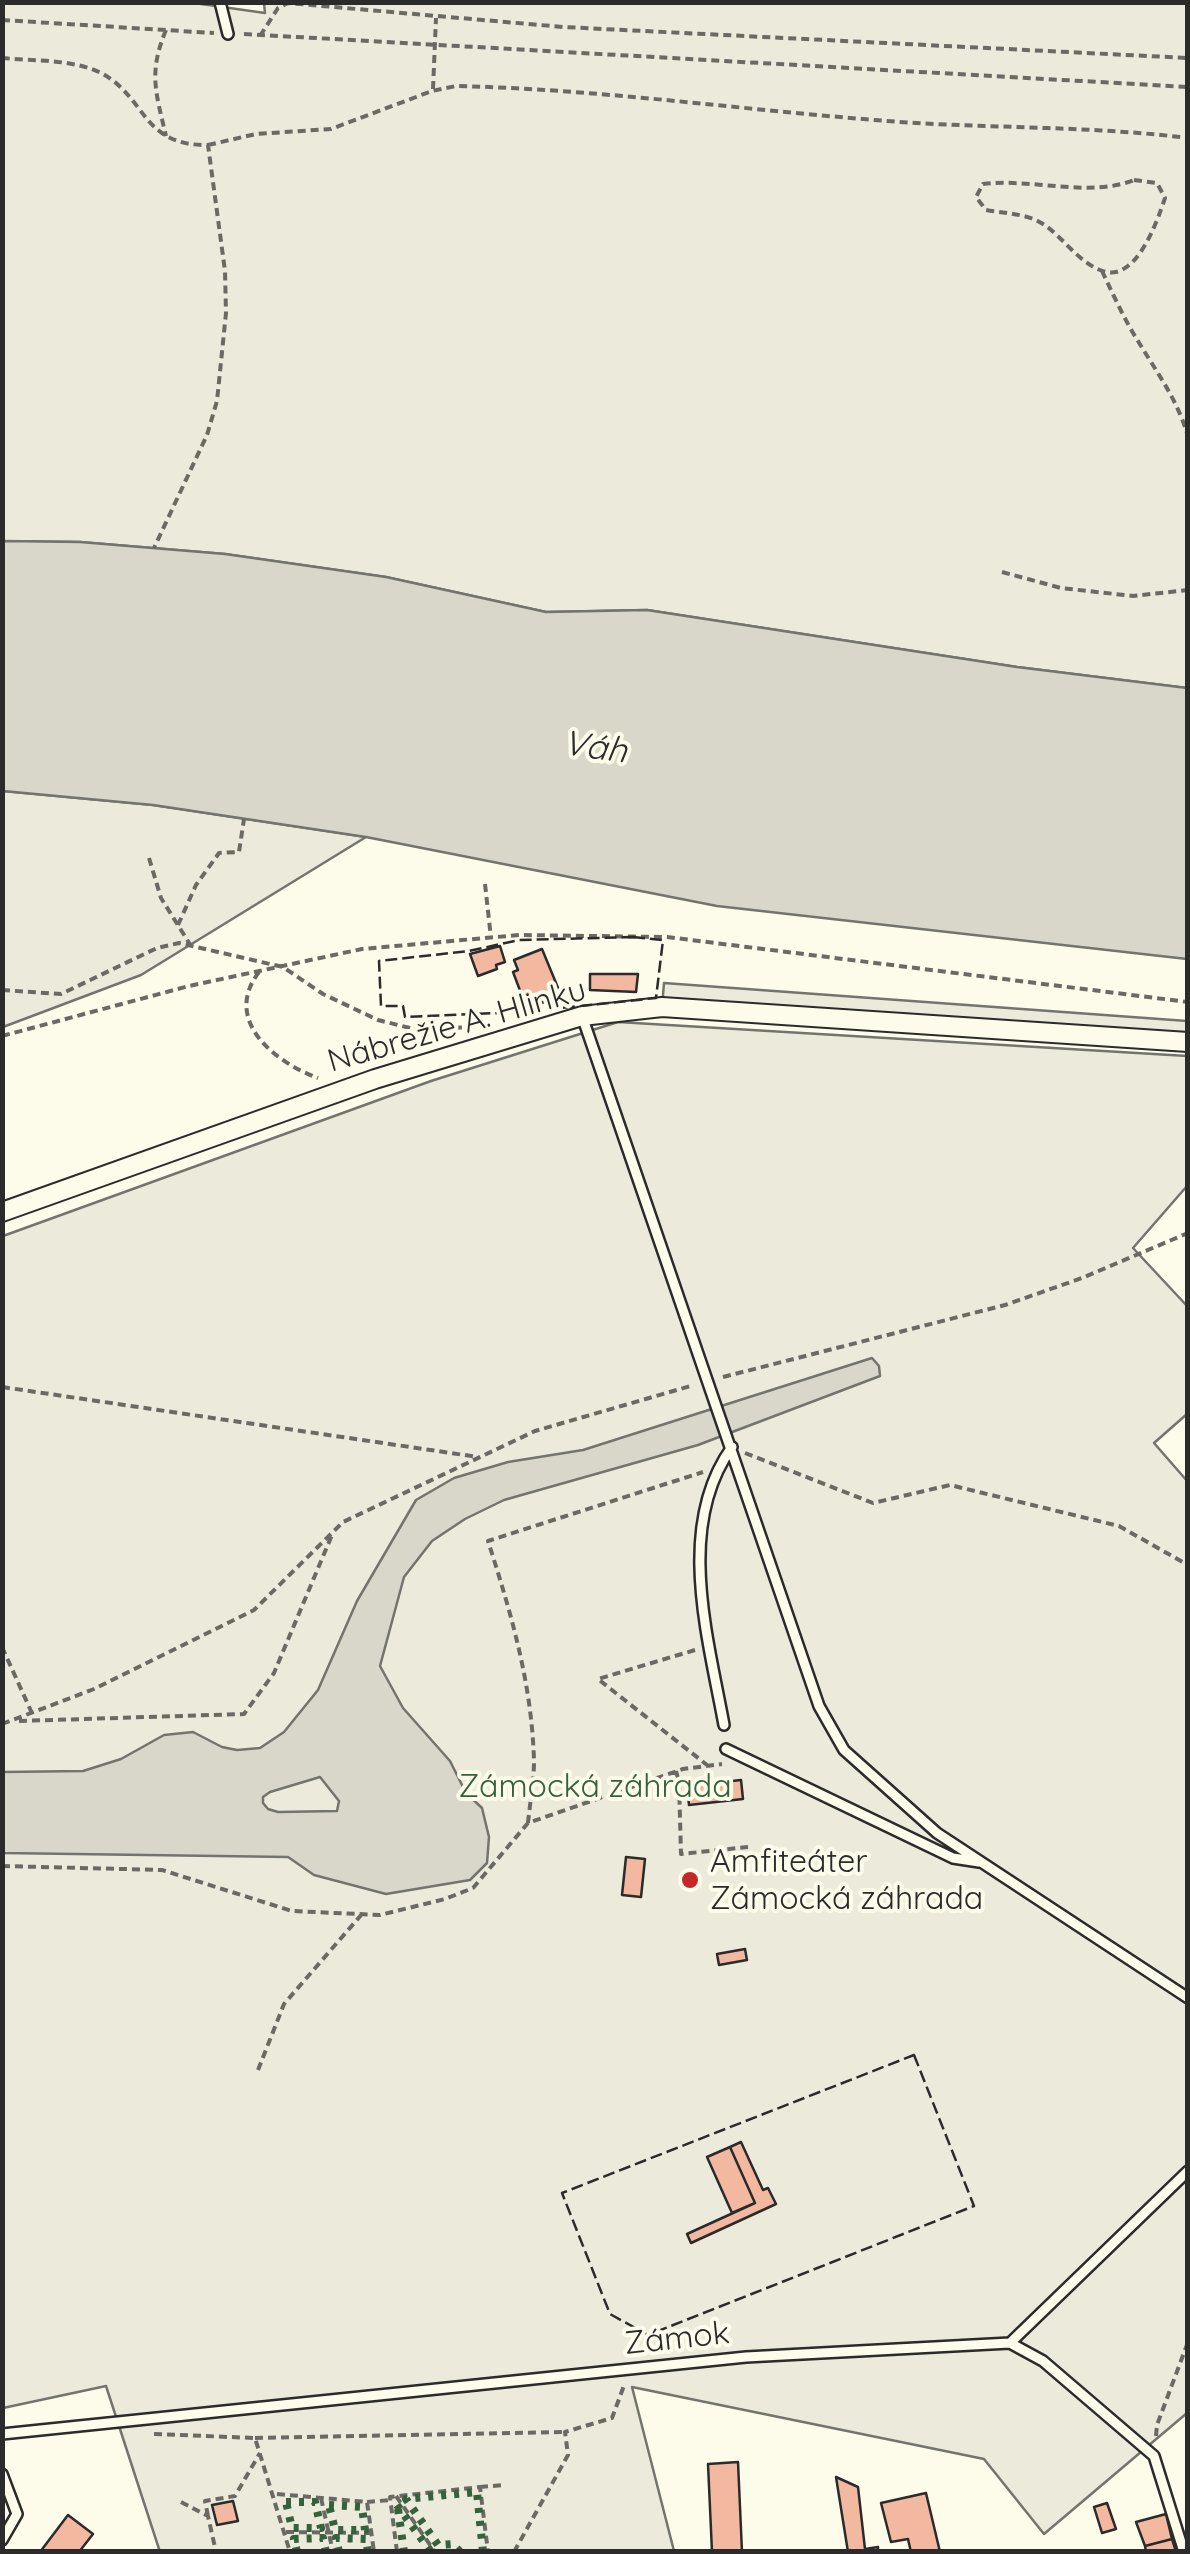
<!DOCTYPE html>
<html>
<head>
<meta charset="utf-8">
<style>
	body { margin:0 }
	#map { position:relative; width:1190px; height:2554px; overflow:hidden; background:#fdfbea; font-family:Quicksand,sans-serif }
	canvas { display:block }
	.frame { position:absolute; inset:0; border:5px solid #2b2b2b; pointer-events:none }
</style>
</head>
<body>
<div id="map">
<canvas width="1190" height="2554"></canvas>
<div class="frame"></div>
</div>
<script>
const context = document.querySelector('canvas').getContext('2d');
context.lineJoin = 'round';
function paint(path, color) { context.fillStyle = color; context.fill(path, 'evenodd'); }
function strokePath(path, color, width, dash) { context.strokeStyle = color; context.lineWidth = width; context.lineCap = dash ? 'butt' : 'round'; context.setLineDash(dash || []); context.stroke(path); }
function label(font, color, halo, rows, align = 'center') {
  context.font = font + ' Quicksand,sans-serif'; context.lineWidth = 8; context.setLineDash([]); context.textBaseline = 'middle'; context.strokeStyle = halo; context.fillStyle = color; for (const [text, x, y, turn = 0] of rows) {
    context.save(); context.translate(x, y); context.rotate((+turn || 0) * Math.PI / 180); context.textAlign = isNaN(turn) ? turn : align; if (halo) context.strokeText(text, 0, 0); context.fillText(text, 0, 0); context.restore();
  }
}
const green = new Path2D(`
	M187,2L265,13L264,3H1187V688L1017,667L647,610L546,612L386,577L225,554L80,542L3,541V3Z
	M3,791L153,805L366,837L141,975L3,1027Z
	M618,1022L1187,1056V1186L1133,1248L1188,1307L1187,1414L1154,1443L1188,1482L1187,2413L1044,2534L984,2459L632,2387L674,2551L160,2552L106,2386L3,2408V1236L431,1081Z`);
paint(green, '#ecebdb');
strokePath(green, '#74746e', 2.5);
const parking = new Path2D(`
	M664,983L1187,1021V1042L662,1007Z`);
paint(parking, '#eceadb');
strokePath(parking, '#74746e', 2.5);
const water = new Path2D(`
	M3,541L80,542L225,554L386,577L546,612L647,610L1017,667L1187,688V959L717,906L366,837L153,805L3,791Z
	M872,1358L879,1366L880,1376L698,1445L504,1500L465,1519L432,1541L404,1577L380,1666L403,1708L450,1761L466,1793L482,1808L489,1837L487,1863L470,1880L386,1894L314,1875L288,1857L3,1853L2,1772L83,1771L121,1759L164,1735L193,1732L222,1747L237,1750L260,1748L284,1732L318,1690L357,1601L416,1500L454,1478L508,1462L583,1450ZM320,1777L339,1801L337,1811L278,1812L268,1809L263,1803V1797L270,1792Z`);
paint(water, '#d8d7c9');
strokePath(water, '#74746e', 2.5);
const building = new Path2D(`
	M500,946L505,962L496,965L497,969L478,976L470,954Z
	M542,949L561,995L527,1009L513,972L518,970L514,960Z
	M590,974H638L636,992L590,990Z
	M741,1780L743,1799L689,1805L687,1786Z
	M626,1857L645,1859L641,1897L622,1895Z
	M745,1949L747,1960L719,1965L717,1954Z
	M741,2142L763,2190L768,2188L776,2204L691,2243L687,2234L755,2203L730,2147Z
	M730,2147L755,2203L732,2213L707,2157Z
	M738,2462L742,2552H712L708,2464Z
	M836,2477L858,2487L865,2549L878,2547V2552H848Z
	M926,2493L940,2552H911L908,2539L891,2542L881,2503Z
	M233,2501L238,2521L217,2525L212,2505Z
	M1107,2503L1116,2529L1102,2533L1094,2507Z
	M1166,2514L1172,2539L1145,2546L1136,2522Z
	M68,2515L93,2534L79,2552H40Z
	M1172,2539L1176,2552H1146L1145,2546Z`);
paint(building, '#f2b8a0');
strokePath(building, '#2b2b2b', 2.5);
const lane = new Path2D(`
	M220,2L228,34
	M582,1016L819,1706L844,1750L937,1833L1188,1998
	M724,1725C708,1637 675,1526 732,1447
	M726,1749L953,1858L979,1862
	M1010,2343L1188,2171
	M2,2434L746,2357L1010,2343L1043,2361L1154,2456L1184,2552
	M2,2474L17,2514L2,2540`);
const street = new Path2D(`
	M2,1212L375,1079L582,1016L662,1007L1188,1042`);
strokePath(lane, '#2b2b2b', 14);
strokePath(street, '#2b2b2b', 22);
strokePath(new Path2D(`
	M2,20L214,33
	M166,30C148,73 156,93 166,136
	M244,34L1188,87
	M260,36L278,8L288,3L563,27L1188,58
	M2,58C34,61 75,59 103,74C147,99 142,146 208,145L225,271L226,313L217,401L207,435L154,548
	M433,89L436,18
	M208,145L256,134L331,129L432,91L456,86C596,89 735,109 875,120C979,129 1084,125 1188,138
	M1134,180L1157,183L1165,198C1157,222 1135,286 1100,270C1078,261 1064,239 1046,226C1028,213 1007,214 986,210L976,197L983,184C1033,178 1089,198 1134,180Z
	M1102,271C1113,294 1124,319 1138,341C1157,373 1178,400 1188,437
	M1002,572L1061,588L1133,596L1188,590
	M149,858L161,898L191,946
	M485,884L491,938
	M178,925L196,885L219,853L239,852L244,819
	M259,972C222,1020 274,1062 318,1078
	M2,990L61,994L157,948L179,943L283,967L323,994L378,1020L414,1029L474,1027
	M2,1036L189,986L362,949L519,935L667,937L1188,1002
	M723,1377L1005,1305L1082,1278L1188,1233
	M2,1387L478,1457
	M745,1453L873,1503L950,1485L1119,1526L1188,1565
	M2,1647L31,1711
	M695,1650L598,1679L707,1765
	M19,1721L244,1714L274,1673L332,1535
	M2,1724L94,1689L254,1610L343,1522L535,1431L694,1385
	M676,1771L679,1782L681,1854L748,1847
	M528,1823C530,1802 534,1781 534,1761C532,1684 511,1613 488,1541L703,1472
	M2,1866L162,1870L292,1911L380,1915L445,1899L473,1888L528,1823L683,1769L722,1764
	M258,2070L284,2004L362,1914
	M154,2434L255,2438L290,2552
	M1156,2436L1157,2425L1188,2342
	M255,2438L565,2432
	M480,2487L505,2485
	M277,2494L367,2502L374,2552
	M396,2496L435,2552
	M321,2498L333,2552
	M181,2502L208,2516L216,2552
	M367,2502L390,2500
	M208,2516L205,2501L235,2496L260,2453
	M286,2532L371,2533
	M397,2552L390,2497L480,2487L488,2552
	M441,2552H447
	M514,2552L568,2455L565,2432L612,2418L625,2383`), '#6a6964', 4, [8, 5]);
strokePath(lane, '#fdfbea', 9);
strokePath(street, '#fdfbea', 18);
strokePath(new Path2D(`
	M286,2502H315L321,2528H292Z
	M329,2505L362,2507L365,2530H335Z
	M397,2505L431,2552
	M398,2509L404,2552
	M297,2552L294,2539L323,2538L326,2552
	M339,2552L336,2538L366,2539L368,2552
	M460,2552L453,2544L438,2545L406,2499L477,2492L483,2552`), '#34623c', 8, [5, 8]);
strokePath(new Path2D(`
	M633,937L663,940L656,998L522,1012L405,1017L403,1006H381L379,961L469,951L519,940Z
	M914,2055L974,2206L648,2335L610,2314L562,2193Z`), '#2b2b2b', 2.5, [12, 5]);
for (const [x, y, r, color] of [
	[690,1880,10,"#c62828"]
]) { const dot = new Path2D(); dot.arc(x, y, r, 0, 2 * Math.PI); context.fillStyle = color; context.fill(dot); strokePath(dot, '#fdfbea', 4); }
label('32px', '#2b2b2b', '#fdfbea', [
	["Nábrežie A. Hlinku",457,1026,-16],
	["Zámok",677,2339,-6]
]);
label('32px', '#34623c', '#fdfbea', [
	["Zámocká záhrada",595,1787]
]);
label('32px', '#2b2b2b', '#fdfbea', [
	["Amfiteáter",710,1862],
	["Zámocká záhrada",710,1899]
], 'left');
label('italic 35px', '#2b2b2b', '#fdfbea', [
	["Váh",595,748,8]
]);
</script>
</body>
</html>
